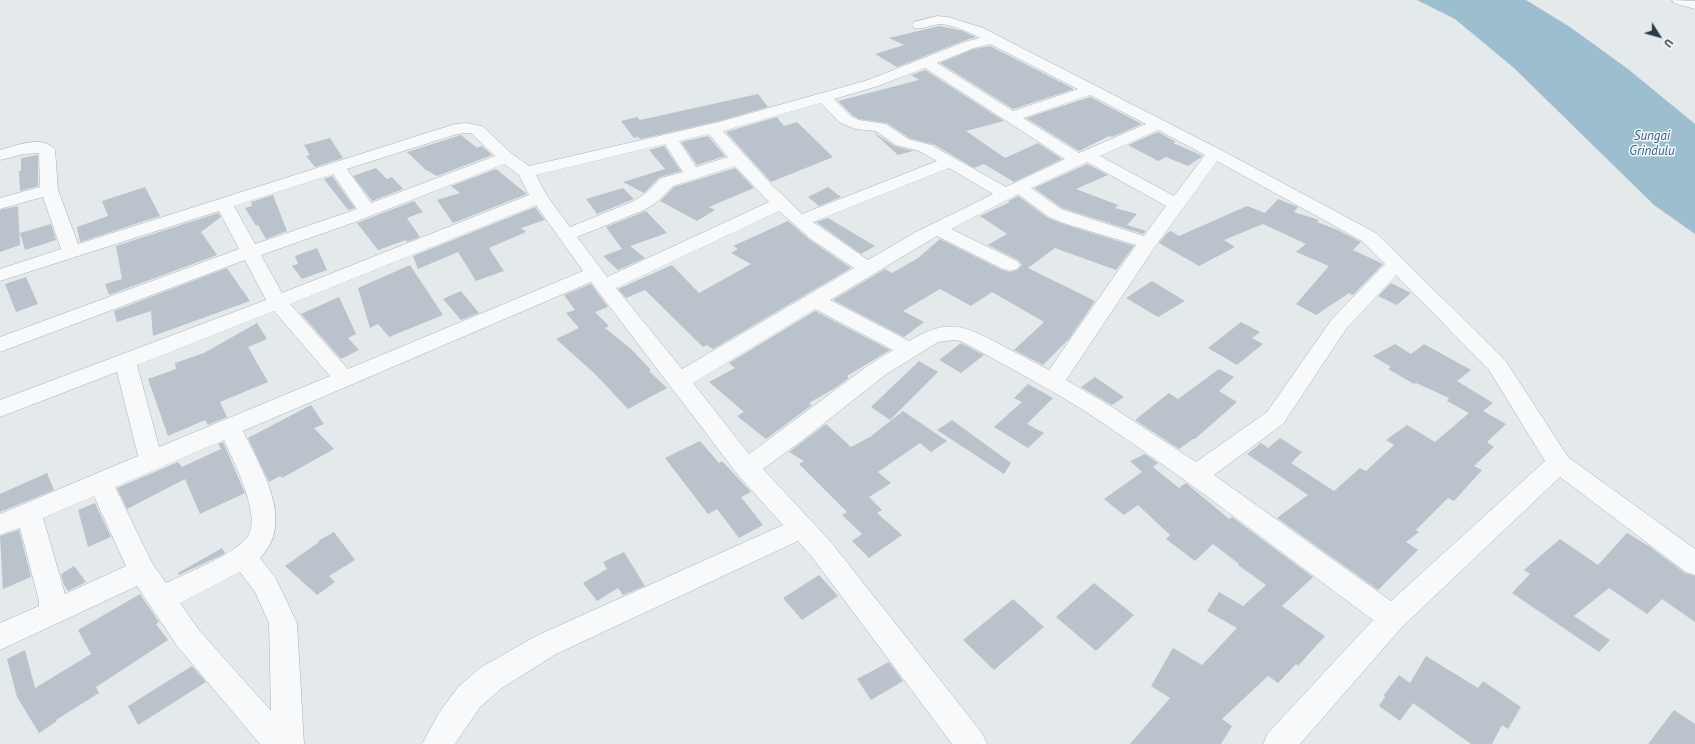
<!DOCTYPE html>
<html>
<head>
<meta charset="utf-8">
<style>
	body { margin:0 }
	#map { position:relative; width:1695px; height:744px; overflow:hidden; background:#e4e9ec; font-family:"PT Sans",sans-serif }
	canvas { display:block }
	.north { position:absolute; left:1639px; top:16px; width:40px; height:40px; -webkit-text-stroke:3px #f4f7f9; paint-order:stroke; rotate:127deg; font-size:11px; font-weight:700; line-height:16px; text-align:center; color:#2a3a46 }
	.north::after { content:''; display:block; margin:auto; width:14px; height:18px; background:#2a3a46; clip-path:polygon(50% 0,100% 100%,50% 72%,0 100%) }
</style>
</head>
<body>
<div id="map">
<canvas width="1695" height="744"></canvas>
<div class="north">U</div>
</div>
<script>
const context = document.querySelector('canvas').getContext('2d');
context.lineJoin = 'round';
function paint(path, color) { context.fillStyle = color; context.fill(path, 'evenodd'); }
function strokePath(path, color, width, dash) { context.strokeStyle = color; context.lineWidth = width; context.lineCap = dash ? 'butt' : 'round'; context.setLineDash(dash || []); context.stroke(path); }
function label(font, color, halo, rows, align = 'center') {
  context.font = font + ' "PT Sans",sans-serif'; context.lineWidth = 3; context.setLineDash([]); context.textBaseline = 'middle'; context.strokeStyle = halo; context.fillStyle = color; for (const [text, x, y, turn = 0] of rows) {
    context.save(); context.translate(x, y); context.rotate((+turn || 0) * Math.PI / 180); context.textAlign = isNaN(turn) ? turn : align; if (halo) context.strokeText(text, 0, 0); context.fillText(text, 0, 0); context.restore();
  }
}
paint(new Path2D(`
	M1417,0H1526L1570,27L1628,69L1695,124V234L1654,205L1514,68L1455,19Z`), '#9dbece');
paint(new Path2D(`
	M939,26L960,30L976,37L963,41L897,67L875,54L904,45L889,38Z
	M990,46L1074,89L1013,109L940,63L974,49Z
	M925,70L1004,121L966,131L1005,158L1038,143L1062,159L1014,182L984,164L974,168L935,145L909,138L887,123L859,119L852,115L838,101L919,80L911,75Z
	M758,94L768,107L719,121L640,139L638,137L634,138L621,121L637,117L640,120Z
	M1090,97L1142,124L1112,137L1109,136L1079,151L1026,118Z
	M777,117L784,126L797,122L833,157L771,182L726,132Z
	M873,132L895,146L913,151L898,155Z
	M1158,132L1176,142L1173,143L1203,156L1188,166L1166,157L1158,161L1128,145Z
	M461,135L477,148L482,146L492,155L437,176L426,170L407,152Z
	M708,136L725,156L697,165L681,142Z
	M330,138L343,158L315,167L306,156L310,155L304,145Z
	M664,146L681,171L660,177L644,193L623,182L665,169L649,150Z
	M38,155V186L20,191L19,171H21V158Z
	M1087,164L1108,175L1076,189L1118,205L1115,208L1137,214L1127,225L1146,231L1143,234L1062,208L1034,188Z
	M376,168L387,179L392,177L403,189L372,201L353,176Z
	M735,168L754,188L709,207L715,210L697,221L660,201L674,187Z
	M496,169L527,194L453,223L437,200L460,193L451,186Z
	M332,176L355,208L348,210L324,179Z
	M145,187L160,216L80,242L77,227L108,216L102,201Z
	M828,187L841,197L819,206L808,197Z
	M623,188L634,199L597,214L586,199Z
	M273,195L287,231L266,239L258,225L256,226L245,208L252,206L251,202Z
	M1018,196L1048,218L1063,224L1134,246L1116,270L1055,248L1028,268L1095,301L1069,339L1043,365L1014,350L1044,322L992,292L971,306L940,289L903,311L924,322L904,337L833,300L885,269L892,273L918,258L940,239L1002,270L1010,272L1017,270L1022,265L1018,260L988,245L1007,234L980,216L1010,202L1008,201Z
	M1278,199L1298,207L1294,212L1319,220L1317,222L1338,230L1361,242L1353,250L1383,264L1353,295L1349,293L1316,315L1296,304L1329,266L1296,252L1306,244L1263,224L1224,240L1235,247L1199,266L1159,243L1167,233L1171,231L1179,236L1247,206L1265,213Z
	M414,201L423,212L407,218L420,237L407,242L406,240L378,250L357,223Z
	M18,206L20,245L0,252V210Z
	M535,207L545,220L521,228L526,232L489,248L504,271L476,281L458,252L418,269L413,256Z
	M646,211L667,233L630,246L645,258L618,270L603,256L622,249L606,227Z
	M218,213L221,217L201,232L217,255L109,295L105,284L122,279L116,246Z
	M828,218L875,246L861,254L816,222Z
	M788,221L810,240L851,268L713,349L707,345L703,347L645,290L626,298L618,289L672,265L699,293L751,264L731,253L738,249L733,246Z
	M51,224L56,240L25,250L20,233Z
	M317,248L327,270L302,279L292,266L298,264L295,256Z
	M410,265L443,315L389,337L378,324L370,328L358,288Z
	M227,268L250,301L153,336L151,311L117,322L114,311Z
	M26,277L38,304L16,312L5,284Z
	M1152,281L1185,301L1158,317L1126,298Z
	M1391,283L1411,293L1397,305L1378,296Z
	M591,284L608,307L595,312L609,326L605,328L630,348L651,370L649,371L667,388L628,409L595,374L556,339L579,328L566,313L575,310L564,295Z
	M461,291L479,313L461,320L443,299Z
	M339,297L356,334L348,338L359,350L341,359L301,314Z
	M815,311L890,350L847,376L849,378L835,388L809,403L812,405L766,439L737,416L744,412L709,382L735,368L729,363Z
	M1241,322L1260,332L1252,338L1263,344L1237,365L1208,348Z
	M257,323L267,339L248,347L268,382L220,402L227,417L208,425L205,420L168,436L148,379L176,369L175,363L204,353Z
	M961,343L984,355L961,373L939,360Z
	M1395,344L1411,354L1424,344L1471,370L1457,381L1493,403L1483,411L1506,424L1487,442L1494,447L1474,466L1482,470L1454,501L1448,498L1416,530L1419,532L1406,542L1418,550L1378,590L1277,518L1308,495L1247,454L1261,443L1268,448L1280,438L1302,452L1291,463L1334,491L1360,468L1366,471L1394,445L1386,440L1407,425L1435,442L1469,413L1447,401L1449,398L1416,383L1414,384L1388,369L1391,367L1373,356Z
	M919,361L938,372L890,420L871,407Z
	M1219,369L1234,377L1219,391L1237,402L1195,439H1193L1179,449L1135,420L1169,393L1178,399Z
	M1095,377L1124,397L1112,405L1081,387Z
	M1028,384L1053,398L1027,424L1044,433L1028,448L994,427L1022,402L1014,398Z
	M311,405L324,424L314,428L334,449L282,478L280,476L269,482L248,438Z
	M903,411L947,441L931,452L920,443L878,472L891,483L869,497L882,510L877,513L902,535L869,558L852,541L862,534L842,515L847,512L799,464L804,461L789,452L826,424L851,447L870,437Z
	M952,420L1011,463L1004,474L937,430Z
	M700,441L719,463L722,461L751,492L741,497L763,525L739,538L717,509L708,514L665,458Z
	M223,442L245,493L200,514L185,479L127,509L117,488L178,462L182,467L221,449L218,444Z
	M1145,454L1158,463L1153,467L1179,488L1186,483L1229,519L1232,517L1313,577L1282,606L1325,636L1298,666L1296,664L1278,683L1268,676L1222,719L1232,726L1221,744H1130L1170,698L1151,686L1173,648L1202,665L1237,628L1207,611L1219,592L1243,606L1266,585L1238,565L1239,564L1213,544L1195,561L1166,539L1170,535L1138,505L1124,515L1104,499L1142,472L1130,461Z
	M47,473L54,490L0,512V494Z
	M95,503L111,537L88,547L78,510Z
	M19,530L31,577L3,589L0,536Z
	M334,532L355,560L329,576L335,582L317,595L285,566L319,542L318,541Z
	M1627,533L1649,546L1685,573L1695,576V622L1662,599L1647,614L1609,588L1574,616L1610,640L1599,652L1512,593L1530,574L1524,570L1560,539L1598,565Z
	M222,548L225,553L222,555L179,575L178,573Z
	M624,552L645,586L623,595L618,588L597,601L583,583L607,569L603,562Z
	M74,566L86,582L68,591L64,585L61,574Z
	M819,575L838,596L802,620L783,598Z
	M1094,583L1134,615L1096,651L1056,617Z
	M140,594L159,622L156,624L168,640L96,687L99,693L56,720L57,721L39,733L17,697L7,659L25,650L35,688L91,654L78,630Z
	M1013,599L1044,627L994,670L963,640Z
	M1426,656L1478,688L1483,681L1521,707L1508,729L1502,725L1492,744H1471L1413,703L1400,721L1379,706L1385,697L1384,695L1399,675L1410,683Z
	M889,662L903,681L871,700L857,679Z
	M192,666L206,682L138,725L128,706Z
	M1674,710L1695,724V744H1648Z`), '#bac3cb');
const minor = new Path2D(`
	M1672,0L1695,1V9L1674,3Z
	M937,16L948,17L983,28L1221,150L1376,233L1505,360L1568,457L1695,549V575L1686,572L1560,477L1402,627L1300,744H1263L1268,733L1373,620C1281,552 1191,482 1097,419C1053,390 1006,366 961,341L954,340L938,342L885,375L804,439L763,469L830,541L982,733L987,744H952L812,557L798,541L556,654L502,688L480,707L455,744H422L439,713L458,687L480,668L536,636L783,525L738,475L591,282L243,431C261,469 296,522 260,558L275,577L297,623L304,744H260L178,647L137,586L0,650V623L39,606V601L20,528L0,535V514L138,456L117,372L0,417V400L266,300L245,260L0,352V337L239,249L219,211L0,281V269L61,249L43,197L0,209V198L40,187L39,153L24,154L0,160V150C14,146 44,134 55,150L58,190L78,244L455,124L466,123L482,126L512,154L529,166L719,122L868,80L964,42L980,38C972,33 948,23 939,24C930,25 923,30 914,28L912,25L914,22ZM990,44L1078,89L1013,111L937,63L974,48ZM925,68L1065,159L1006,187L931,145L908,139L886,124L859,120L851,116L834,99L878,86ZM1090,95L1146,124L1079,153L1023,118ZM821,103L839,122L855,129L876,131L896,145L919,151L937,161L802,214L772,185L723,131ZM1158,130L1205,155L1174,196L1100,156ZM466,133H471L495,156L371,203L347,169L457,134ZM709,134L728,157L696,167L679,141ZM665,144L683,172L661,178L645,194L632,202L570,227L547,196L536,175ZM1217,161L1362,241L1385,264L1332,319L1267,412L1196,462L1112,407L1066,380L1152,251ZM1087,162L1166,206L1144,236L1061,209L1031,188ZM504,164L519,175L529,195L282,293L261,255L355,222ZM735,166L769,202L607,277L577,237L644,210L657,202L673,186ZM949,168L993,194L916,232L868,260L813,222ZM333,174L357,209L255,244L234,206ZM1018,194L1049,217L1063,223L1136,245L1049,370C1033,362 1017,353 1001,345C964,325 947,318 909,341L830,300L937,236L1003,269L1010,271L1017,269L1020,265L1017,261L951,229ZM536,205L583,271L348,369L290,304ZM779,211L811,239L854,268L682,369L616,288ZM1396,275L1489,370L1545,461L1391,601L1214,475L1283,424L1346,329ZM815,309L893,350L869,365L749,454L693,383ZM274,311L330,376L159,447L137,365ZM224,440C233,460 262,516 248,536C236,554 187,573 166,583L152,563L115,487ZM94,496L126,566L65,594L43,518ZM240,572L255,592L269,623L271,711L198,629L180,603Z`);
strokePath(minor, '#a8b1b7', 1);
paint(minor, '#f7f9fa');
label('italic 13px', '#31627d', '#f4f7f9', [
	["Sungai",1652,136],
	["Grindulu",1652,151]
]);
</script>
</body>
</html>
